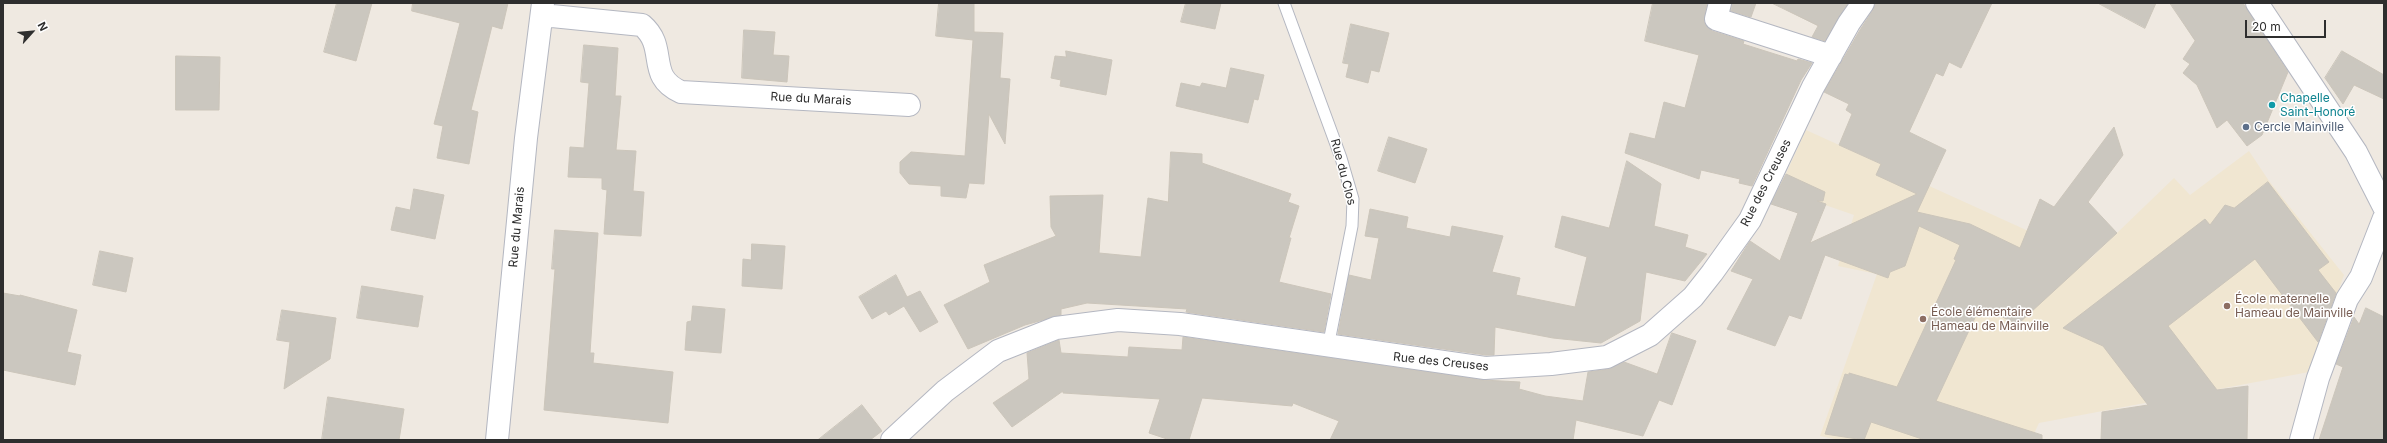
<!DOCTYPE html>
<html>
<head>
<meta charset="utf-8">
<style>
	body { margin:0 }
	#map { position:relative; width:2387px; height:443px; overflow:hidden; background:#efe9e1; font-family:Inter,sans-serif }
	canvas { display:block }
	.frame { position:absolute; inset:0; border:4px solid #2e2e2e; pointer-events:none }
	.north { position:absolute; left:12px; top:12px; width:40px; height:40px; -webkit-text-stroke:3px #fff; paint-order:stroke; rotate:63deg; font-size:11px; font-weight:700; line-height:16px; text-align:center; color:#2e2e2e }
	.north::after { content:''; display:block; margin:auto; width:14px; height:18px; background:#2e2e2e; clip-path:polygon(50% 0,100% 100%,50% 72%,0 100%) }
	.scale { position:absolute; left:2245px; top:20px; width:81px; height:18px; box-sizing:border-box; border:2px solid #2e2e2e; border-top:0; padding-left:5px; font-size:12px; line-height:14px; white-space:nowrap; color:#2e2e2e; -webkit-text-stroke:3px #fff; paint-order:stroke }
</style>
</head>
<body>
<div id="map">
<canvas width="2387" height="443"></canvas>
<div class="frame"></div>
<div class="north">N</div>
<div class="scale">20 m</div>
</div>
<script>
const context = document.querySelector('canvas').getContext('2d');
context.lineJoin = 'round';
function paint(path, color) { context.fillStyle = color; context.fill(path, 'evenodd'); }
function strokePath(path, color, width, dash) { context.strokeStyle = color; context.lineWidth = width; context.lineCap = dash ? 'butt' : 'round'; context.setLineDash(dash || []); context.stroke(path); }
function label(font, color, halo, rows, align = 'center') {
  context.font = font + ' Inter,sans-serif'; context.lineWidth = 3; context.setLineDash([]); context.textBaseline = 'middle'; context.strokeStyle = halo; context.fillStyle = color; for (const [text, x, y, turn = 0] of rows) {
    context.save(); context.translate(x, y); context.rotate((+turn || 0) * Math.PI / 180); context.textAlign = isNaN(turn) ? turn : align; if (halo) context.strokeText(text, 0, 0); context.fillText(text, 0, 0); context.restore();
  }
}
paint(new Path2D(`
	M1806,130L2090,259L2174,178L2190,195L2249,151L2269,181L2344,275L2309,372L2039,423L2031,440H1840L1820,436L1877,274L1838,266L1854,215L1779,189Z`), '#f0e6d1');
const building = new Path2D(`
	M337,3H372L356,61L324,52Z
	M413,3H508L502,29L492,26L471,110L478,112L469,164L437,158L443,126L434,124L460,23L412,11Z
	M939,3H974V32L1003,33L1000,78L1010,79L1005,144L989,114L984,184L969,183L966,198L941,196V186L909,184L900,173V162L911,152L965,156L973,40L936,36Z
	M1186,3H1221L1215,29L1181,22Z
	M1653,3H1707L1704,22L1712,31L1744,41L1743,44L1797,61L1798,59L1812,63L1801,80L1752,186L1739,183L1740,179L1701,170L1699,179L1625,153L1630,133L1655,139L1664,102L1685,108L1699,55L1645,41Z
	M1732,3H1756L1751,17L1731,11Z
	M1772,3H1848L1825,41L1812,37L1818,26Z
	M1875,3H1992L1961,68L1949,62L1943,76L1936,73L1909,132L1946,150L1917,212L1970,224L2020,248L2040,199L2054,207L2114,127L2123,155L2088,202L2117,233L2018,324L1980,307L1936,401L2042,435V440H1925L1871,422L1864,440L1825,434L1845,374L1849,375V373L1897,387L1956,260L1954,259L1960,245L1919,226L1905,266L1890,272L1888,278L1825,255L1801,319L1789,315L1775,346L1727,329L1753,279L1731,271L1750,241L1780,261L1798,213L1771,204L1786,174L1825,192L1823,201H1817L1826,204L1810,243L1917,194L1876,175L1881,164L1839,145L1852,114L1846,110L1849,104L1824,92L1860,30L1873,10Z
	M2098,3H2156L2145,28Z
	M2170,3H2243L2288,72L2262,135L2247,146L2227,120L2217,128L2197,85L2183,73L2190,64L2183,59L2195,41Z
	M1351,24L1389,33L1379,72L1371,70L1368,83L1346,77L1349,64L1343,63Z
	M744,30L775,32L773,55L789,56L787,82L742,78Z
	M584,45L618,48L615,96H621L616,150L636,151L633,191L644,192L641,236L604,234L607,190L602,189V178L568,177L570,147L584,148L589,83L581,82Z
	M1066,51L1112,60L1106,95L1060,86L1061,80L1051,78L1055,56L1066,57Z
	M2342,51L2384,75V99L2354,85L2343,104L2325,78Z
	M176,56L220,57L219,110H176Z
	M1231,68L1264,75L1258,100L1254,99L1248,123L1176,106L1181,83L1200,87L1202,83L1226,88Z
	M1389,137L1427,149L1415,183L1378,171Z
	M1171,152L1202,154V163L1291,194L1288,202L1299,206L1289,238H1291L1279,282L1331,294L1324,332L1186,312L1187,309L1087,303L1061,309V315L1025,325L968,349L944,305L990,282L984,265L1056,236L1051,227L1050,196L1103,195L1099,253L1141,257L1148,198L1168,202Z
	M1627,161L1661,184L1654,226L1688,235L1685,247L1707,254L1685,281L1646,272L1640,321L1601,343L1553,338L1495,327L1494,355H1486L1338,334L1349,275L1371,280L1379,238L1365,236L1370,209L1408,217L1406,228L1450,237L1452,226L1503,236L1492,272L1520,278L1516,295L1575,307L1587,257L1555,247L1562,216L1609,228Z
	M2268,182L2329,262L2318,270L2336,293L2318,342L2255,259L2168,326L2217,390L2248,386L2247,440H2101L2102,412L2148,405L2103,346L2063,328L2205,219L2210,225L2225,205L2234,208Z
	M414,189L444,195L435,239L391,230L396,207L410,210Z
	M555,230L598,233L590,353H594L593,363L673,372L668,423L544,410L555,269H552Z
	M752,244L785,246L782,289L742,286L743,259L751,260Z
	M100,251L133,258L126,292L93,285Z
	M896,275L907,297L920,291L938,322L920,332L904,306L889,315L886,311L872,319L859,297Z
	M362,286L423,296L418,327L357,318Z
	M3,293L20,296V295L77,310L67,352L81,355L75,385L3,370Z
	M693,306L725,309L721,353L685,350L687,322L691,321Z
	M2366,308L2384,317V440H2319L2343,367L2336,364L2354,317L2359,324Z
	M282,310L336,318L330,359L284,389L290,342L277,340Z
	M1672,333L1696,341L1672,405L1659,400L1643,436L1576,420L1573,440H1330L1339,421L1293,403L1292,406L1202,398L1189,440H1170L1149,433L1160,399L1063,393V391L1012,427L993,403L1029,379L1027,353L1059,340L1061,353L1128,357L1129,347L1182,350L1183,337L1483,380L1520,382L1519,389L1545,396L1583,401L1588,372L1609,369L1624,362L1657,374Z
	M328,397L404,409L399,440H322Z
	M862,405L882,431L870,440H818Z`);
paint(building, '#cbc7bf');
strokePath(building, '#cbc5ba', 1);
const lane = new Path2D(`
	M1284,3L1341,158L1353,199L1352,226L1328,347`);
const street = new Path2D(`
	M1720,3L1716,19L1831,56
	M2257,3L2356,152L2384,207
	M542,15L642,25C669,48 645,76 681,92L909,105
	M497,440L526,138L543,3
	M892,440L945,391L998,351L1056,328L1118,320L1180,324L1485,368L1551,364L1607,357L1650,335L1693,297L1712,273L1750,220L1813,87L1849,23L1863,3
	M2301,440L2318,378L2347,299L2361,277L2384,218`);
strokePath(lane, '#b4b7c1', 13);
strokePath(street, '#b4b7c1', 24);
strokePath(lane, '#fff', 11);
strokePath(street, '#fff', 22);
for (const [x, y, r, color] of [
	[2272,105,4,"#0f9aa8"],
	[2246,127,4,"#5c6f8a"],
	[2227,306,4,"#8d6e63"],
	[1923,319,4,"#8d6e63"]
]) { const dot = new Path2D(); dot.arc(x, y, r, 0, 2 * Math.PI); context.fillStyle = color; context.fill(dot); strokePath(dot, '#fff', 1.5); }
label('12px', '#0d838f', '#fff', [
	["Chapelle",2280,98],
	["Saint-Honoré",2280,112]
], 'left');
label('12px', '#2e2e2e', '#fff', [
	["Rue du Marais",811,99,3],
	["Rue du Clos",1343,172,75],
	["Rue des Creuses",1766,183,-63],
	["Rue du Marais",517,227,-85],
	["Rue des Creuses",1441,362,6]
]);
label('12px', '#4e5e75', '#fff', [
	["Cercle Mainville",2254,127]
], 'left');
label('12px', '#785e54', '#fff', [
	["École maternelle",2235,299],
	["Hameau de Mainville",2235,313],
	["École élémentaire",1931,312],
	["Hameau de Mainville",1931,326]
], 'left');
</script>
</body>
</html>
